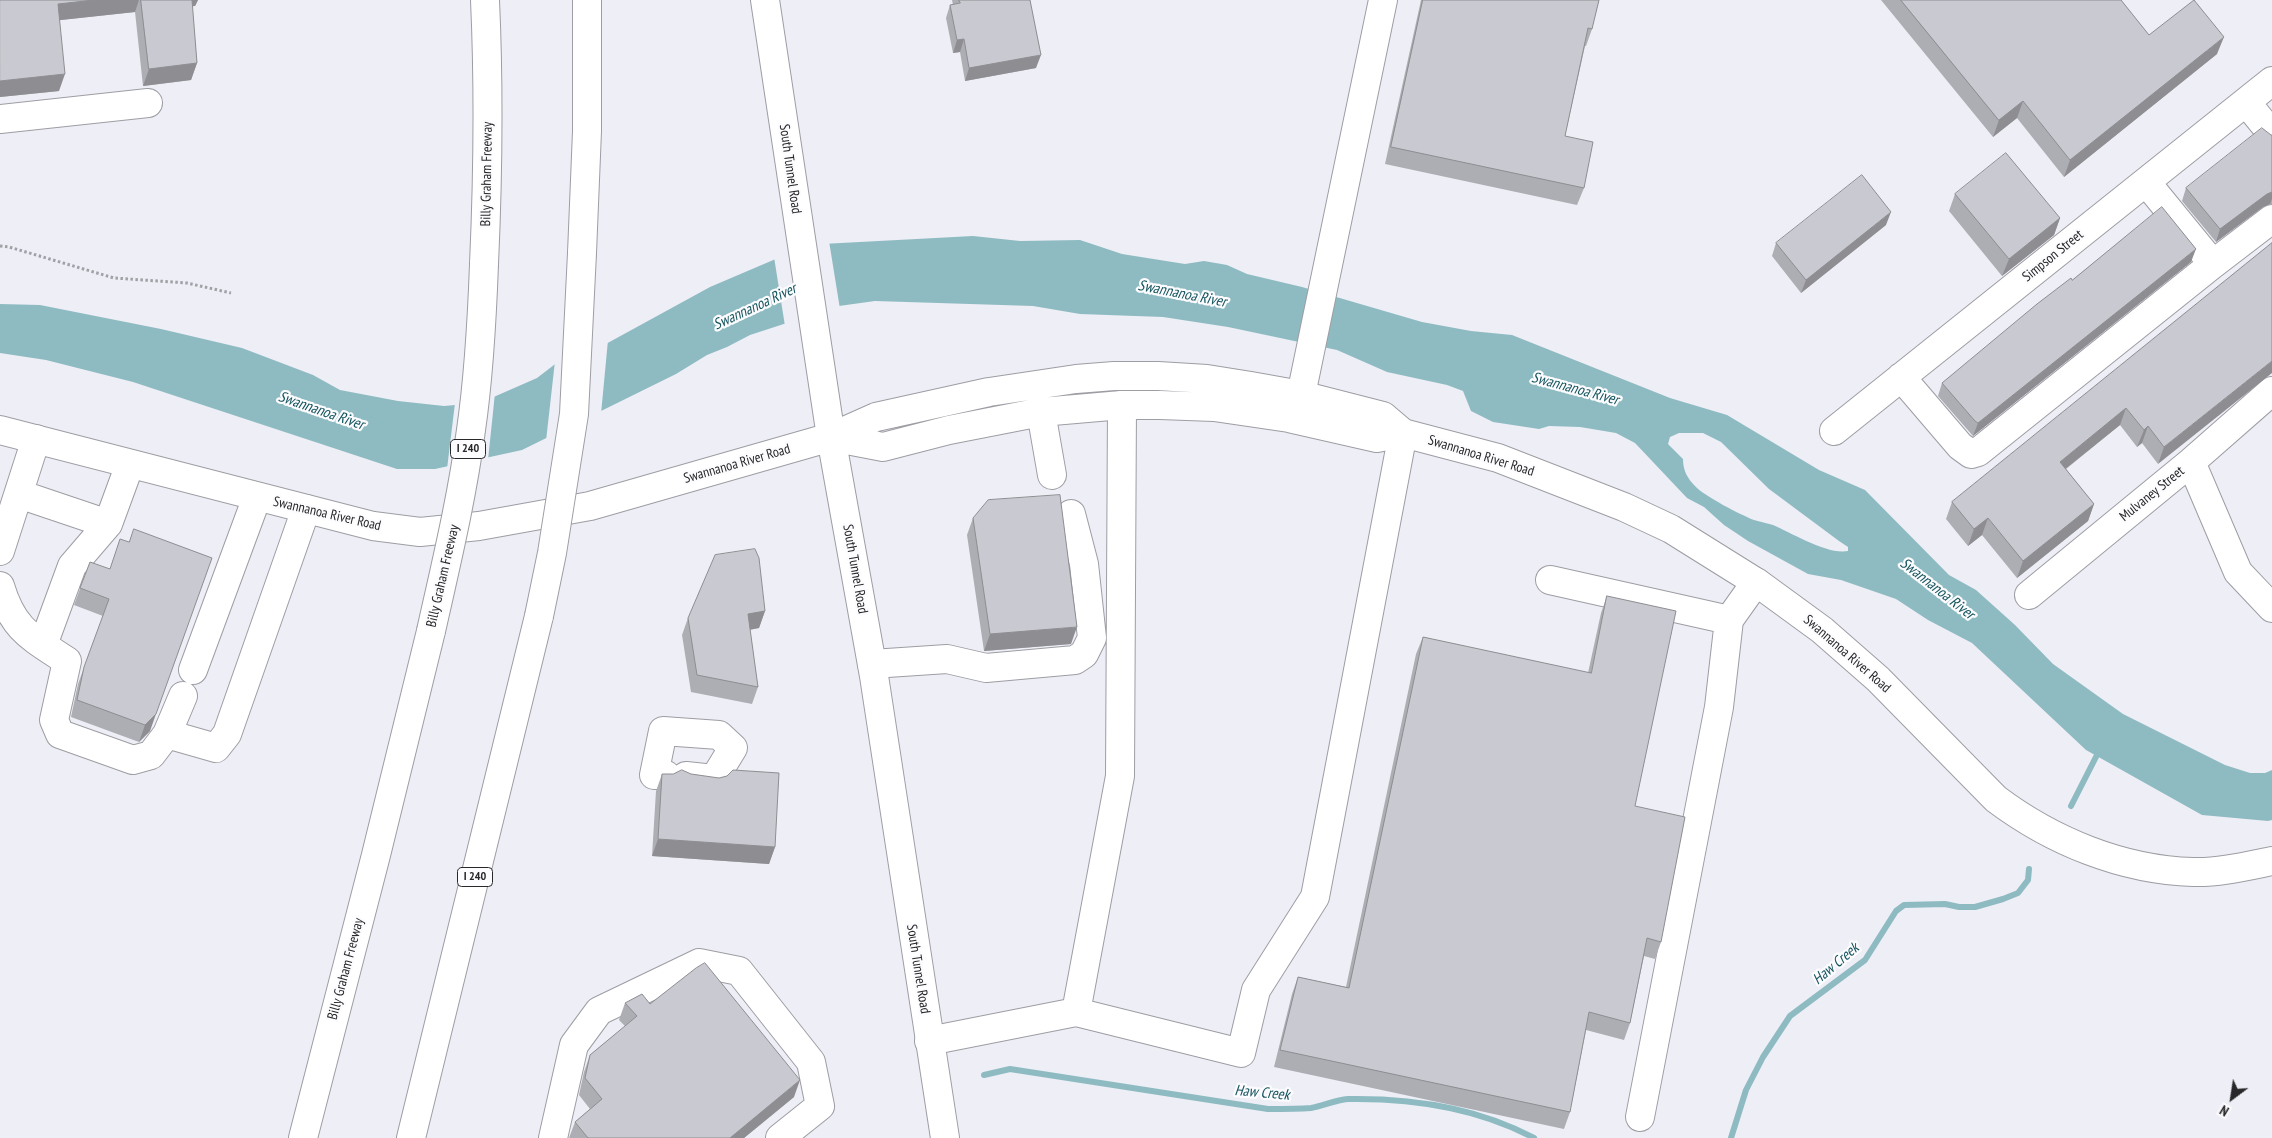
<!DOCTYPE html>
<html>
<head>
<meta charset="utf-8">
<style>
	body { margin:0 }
	#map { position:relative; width:2272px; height:1138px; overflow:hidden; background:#eeeef6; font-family:"PT Sans Narrow",sans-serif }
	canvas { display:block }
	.north { position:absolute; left:2207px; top:1073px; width:50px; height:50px; -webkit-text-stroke:4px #fcfcff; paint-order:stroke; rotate:211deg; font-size:14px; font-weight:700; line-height:20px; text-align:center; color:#28282a }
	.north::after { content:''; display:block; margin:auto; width:18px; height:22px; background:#28282a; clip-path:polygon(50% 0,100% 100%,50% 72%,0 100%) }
</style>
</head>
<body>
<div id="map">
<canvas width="2272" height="1138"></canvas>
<div class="north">N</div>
</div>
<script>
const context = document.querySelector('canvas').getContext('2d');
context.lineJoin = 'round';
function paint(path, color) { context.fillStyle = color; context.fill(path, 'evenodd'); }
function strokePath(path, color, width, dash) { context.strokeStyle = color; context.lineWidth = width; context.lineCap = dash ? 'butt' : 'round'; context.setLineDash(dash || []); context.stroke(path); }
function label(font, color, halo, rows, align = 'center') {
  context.font = font + ' "PT Sans Narrow",sans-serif'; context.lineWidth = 4.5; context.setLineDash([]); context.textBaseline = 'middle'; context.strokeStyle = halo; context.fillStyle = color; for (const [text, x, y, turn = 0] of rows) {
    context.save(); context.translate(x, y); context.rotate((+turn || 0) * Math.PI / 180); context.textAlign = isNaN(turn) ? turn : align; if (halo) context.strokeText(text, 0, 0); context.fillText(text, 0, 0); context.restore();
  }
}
paint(new Path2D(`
	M973,236L1020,241L1080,240L1122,254L1185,264L1204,261L1227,265L1247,274L1302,287L1422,322L1471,331L1512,335L1670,398L1727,415L1819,470L1865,490L1949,575L1976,590L2015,625L2053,664L2123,714L2225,765L2250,773H2265L2272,770V820L2268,821L2202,815L2086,750L1972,643L1928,620L1896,599L1841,580L1808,574L1748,541L1724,525L1704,507L1687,498L1635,443L1616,433L1580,427L1549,426L1539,429L1493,422L1471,411L1463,391L1447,385L1387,372L1337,350L1228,327L1163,317L1080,314L1033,306L875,301L839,306L750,335L727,347L707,355L676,374L522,450L435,469H397L133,382L46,360L0,353V304L40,305L161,329L242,348L313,375L340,390L398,401L444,406L466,404L489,399L537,378L563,358L604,345L710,287L778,258L822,244ZM1679,433H1703L1721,442L1769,489L1839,541L1848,547V551C1827,555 1792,533 1773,525C1767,523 1760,522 1754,520C1741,515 1704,496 1695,486C1687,478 1683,470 1683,459L1668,444L1670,437Z`), '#8ebbc1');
paint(new Path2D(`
	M829,241L840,309L785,326L774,257Z
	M608,340L601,414L546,441L555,361L562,356Z
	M495,393L488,460L447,469L455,403Z`), '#eeeef6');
strokePath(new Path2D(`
	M2071,806L2100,749
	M984,1075L1010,1069L1268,1109C1282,1109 1297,1109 1311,1108C1323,1106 1335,1100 1348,1099C1411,1098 1478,1108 1534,1138
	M1731,1138L1746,1090L1763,1057L1790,1016L1865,960L1896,911L1904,905L1945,904L1959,907H1975L2003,899L2018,893L2028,880L2029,869`), '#8ebbc1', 6);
const minor = new Path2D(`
	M765,0L831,437
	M2246,102L2272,134
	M0,119L148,103
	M2213,264L2272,219
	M1901,377L1960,446L1971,454L1978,452L2213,264L2146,182
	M1301,395L1383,0
	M1041,412L1052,475
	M1834,431L2272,81
	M2191,462L2238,572L2272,608
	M19,494L108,524
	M0,551L36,439
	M1550,580L1729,620
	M0,586C13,630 31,637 67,661L54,720L60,734L133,760L151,755L167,734L183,696
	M2029,595L2191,462L2272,391
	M43,645L72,566L108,524L130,464
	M872,664L947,659L986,668L1075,660L1084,654L1092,638L1084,564L1071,514
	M193,670L257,497
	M167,734L216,748L227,734L306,509
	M666,775H654L663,731L719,735L733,748L714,779L686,776
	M1076,1012L1120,776L1122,405
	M929,1041L1076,1012L1241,1053L1256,990L1315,897L1403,433
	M1640,1117L1719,707L1729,620L1756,582
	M553,1138L574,1045L599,1011L699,963L739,971L811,1062L820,1106L780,1138`);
const major = new Path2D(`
	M0,430L373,526L420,532L479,526L590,506L831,437L876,417L989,392L1076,379L1114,376H1158L1207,379L1251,386L1301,395L1383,416L1403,433
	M831,437L883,447L949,430L1041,412L1122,405H1160L1214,407L1289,418L1377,438L1403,433L1498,458L1624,507L1671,529L1759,584L1822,630L1878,679L1996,799C2052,841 2122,870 2193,872C2218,873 2247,866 2272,861
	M831,437L874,676L945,1138`);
const highway = new Path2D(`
	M582,253L587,131V0
	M484,264C488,176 489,88 485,0
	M303,1138L376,855L431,631
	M411,1138L539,616`);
strokePath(minor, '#9d9da4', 30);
strokePath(major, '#9d9da4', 30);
strokePath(highway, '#9d9da4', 30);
strokePath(new Path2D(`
	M0,246L9,247L114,278L187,283L231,293`), '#a0a0a6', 3, [2.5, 2.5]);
strokePath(minor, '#fff', 28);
strokePath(major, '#fff', 28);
strokePath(highway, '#fff', 28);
const highwayBridge = new Path2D(`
	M539,616L552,553L574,414L582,253
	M431,631C446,564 462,498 471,430C479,375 482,319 484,264`);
strokePath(highwayBridge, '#9d9da4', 30, []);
strokePath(highwayBridge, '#fff', 28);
paint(new Path2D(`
	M0,0H198L195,6H192L197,63L191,80L143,86L135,12L60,20L59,91L0,97Z
	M952,0H1030L1036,68L965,81L960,52L953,53L946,18L950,5H953Z
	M1421,0H1599L1592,29L1586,46H1585L1565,136L1584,188L1577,205L1385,164Z
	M1881,0H2121L2149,35L2217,54L2064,177L2017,118L1993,137Z
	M2271,135H2272V204H2270L2263,207L2216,242L2182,201L2186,188Z
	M1955,194L2060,218L2054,235L2002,276L1949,211Z
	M1886,225L1801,293L1772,256L1776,243Z
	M2272,243L2158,464L2142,443L2137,447L2120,425L2066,469L2094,504L2088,521L2017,578L1982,535L1968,546L1946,519L1952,502Z
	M2191,262L1973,436L1938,396L1942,383L2072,280Z
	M973,518L1071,644L984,651L967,535Z
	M90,562L109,569L150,731L139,742L71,717L78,684L103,616L74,605Z
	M1607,596L1635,806L1661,942L1655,959L1644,956L1630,1023L1624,1040L1586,1030L1570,1112L1564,1129L1274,1067L1292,994L1298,977L1346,987L1416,654L1423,637L1588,673L1601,613Z
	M765,611L759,628L750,630L758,687L752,704L691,692L682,635L688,618Z
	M662,774L775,847L769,864L652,856L656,791Z
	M625,1003L650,1004L794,1097L744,1138H569L575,1122L590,1109L579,1095L584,1072L590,1055L625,1026L619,1020Z`), '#adaeb4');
paint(new Path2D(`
	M94,0H139L135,12L52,21L58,4Z
	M187,0H198L195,6L184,7Z
	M2224,37L2217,54L2064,177L2070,160Z
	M964,39L960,52L953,53L957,40Z
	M1041,55L1036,68L965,81L969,68Z
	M197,63L191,80L143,86L149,69Z
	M65,74L59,91L0,97V81Z
	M2023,101L2017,118L1993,137L1999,120Z
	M2272,192V199L2270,204L2263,207L2216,242L2220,229L2267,194Z
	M1891,212L1886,225L1801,293L1806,280Z
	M2060,218L2054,235L2002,276L2009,259Z
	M2196,249L2191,262L1973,436L1978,423Z
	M2272,361V373L2158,464L2164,447Z
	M2126,408L2120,425L2054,478L2060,462Z
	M2148,426L2142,443L2137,447L2144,430Z
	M2094,504L2088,521L2017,578L2023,561Z
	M1988,518L1982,535L1968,546L1974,529Z
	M765,611L759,628L741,631L748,614Z
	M1077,627L1071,644L984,651L990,634Z
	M156,714L150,731L139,742L145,725Z
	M658,839L775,847L769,864L652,856Z
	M800,1080L794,1097L744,1138H730Z`), '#8d8d92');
const building = new Path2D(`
	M0,0H94L58,4L65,74L0,81Z
	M141,0H192L197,63L149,69Z
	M959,0H1030L1041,55L969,68L964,39L957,40L950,5L960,3Z
	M1423,0H1599L1592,29L1588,28L1565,136L1593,142L1584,188L1391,147Z
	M1901,0H2121L2149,35L2194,0L2224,37L2070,160L2023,101L1999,120Z
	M2262,128L2271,135H2272V192L2267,194L2220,229L2186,188Z
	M2006,153L2060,218L2009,259L1955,194Z
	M1862,175L1891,212L1806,280L1776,243Z
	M2162,207L2196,249L1978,423L1975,421L1942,383L2037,304L2071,278L2072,280Z
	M2272,243V361L2164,447L2148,426L2144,430L2126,408L2060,462L2094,504L2023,561L1988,518L1974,529L1952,502Z
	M1060,495L1077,627L990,634L973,518L988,500Z
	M134,529L212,558L156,714L145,725L77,700L84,667L109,599L80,588L90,562L110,569L120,539L129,542Z
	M755,549L759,558L765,611L748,614L758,687L697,675L688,618L715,555Z
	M1607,596L1676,611L1635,806L1685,817L1661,942L1647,938L1630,1023L1589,1012L1570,1112L1280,1050L1298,977L1349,988L1423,637L1591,673Z
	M682,770L691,774L719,778L727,776L733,770L779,773L775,847L658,839L662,774H673Z
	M705,963L800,1080L730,1138H588L575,1122L602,1099L585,1078L590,1055L637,1016L625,1003L642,994L650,1004L696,968Z`);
paint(building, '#c9cad1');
strokePath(building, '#8d8d92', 1);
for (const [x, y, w] of [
	[468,449,35],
	[475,877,35]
]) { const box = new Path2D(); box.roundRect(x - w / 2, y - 9.5, w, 19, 4); context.fillStyle = '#fcfcff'; context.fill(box); strokePath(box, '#28282a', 1); }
label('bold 12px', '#28282a', null, [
	["I 240",468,449],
	["I 240",475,877]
]);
label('14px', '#28282a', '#fcfcff', [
	["South Tunnel Road",790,169,82],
	["Billy Graham Freeway",487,174,-89],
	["Simpson Street",2053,256,-39],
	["Swannanoa River Road",1481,456,17],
	["Swannanoa River Road",737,464,-16],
	["Mulvaney Street",2152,494,-39],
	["Swannanoa River Road",327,514,13],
	["South Tunnel Road",855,569,80],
	["Billy Graham Freeway",443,576,-77],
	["Swannanoa River Road",1847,654,41],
	["Billy Graham Freeway",346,969,-75],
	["South Tunnel Road",918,969,81]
]);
label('italic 15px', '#14545c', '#fcfcff', [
	["Swannanoa River",1182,294,11],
	["Swannanoa River",755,307,-25],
	["Swannanoa River",1575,389,15],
	["Swannanoa River",321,411,19],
	["Swannanoa River",1937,589,38],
	["Haw Creek",1836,964,-40],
	["Haw Creek",1262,1093,5]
]);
</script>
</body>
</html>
